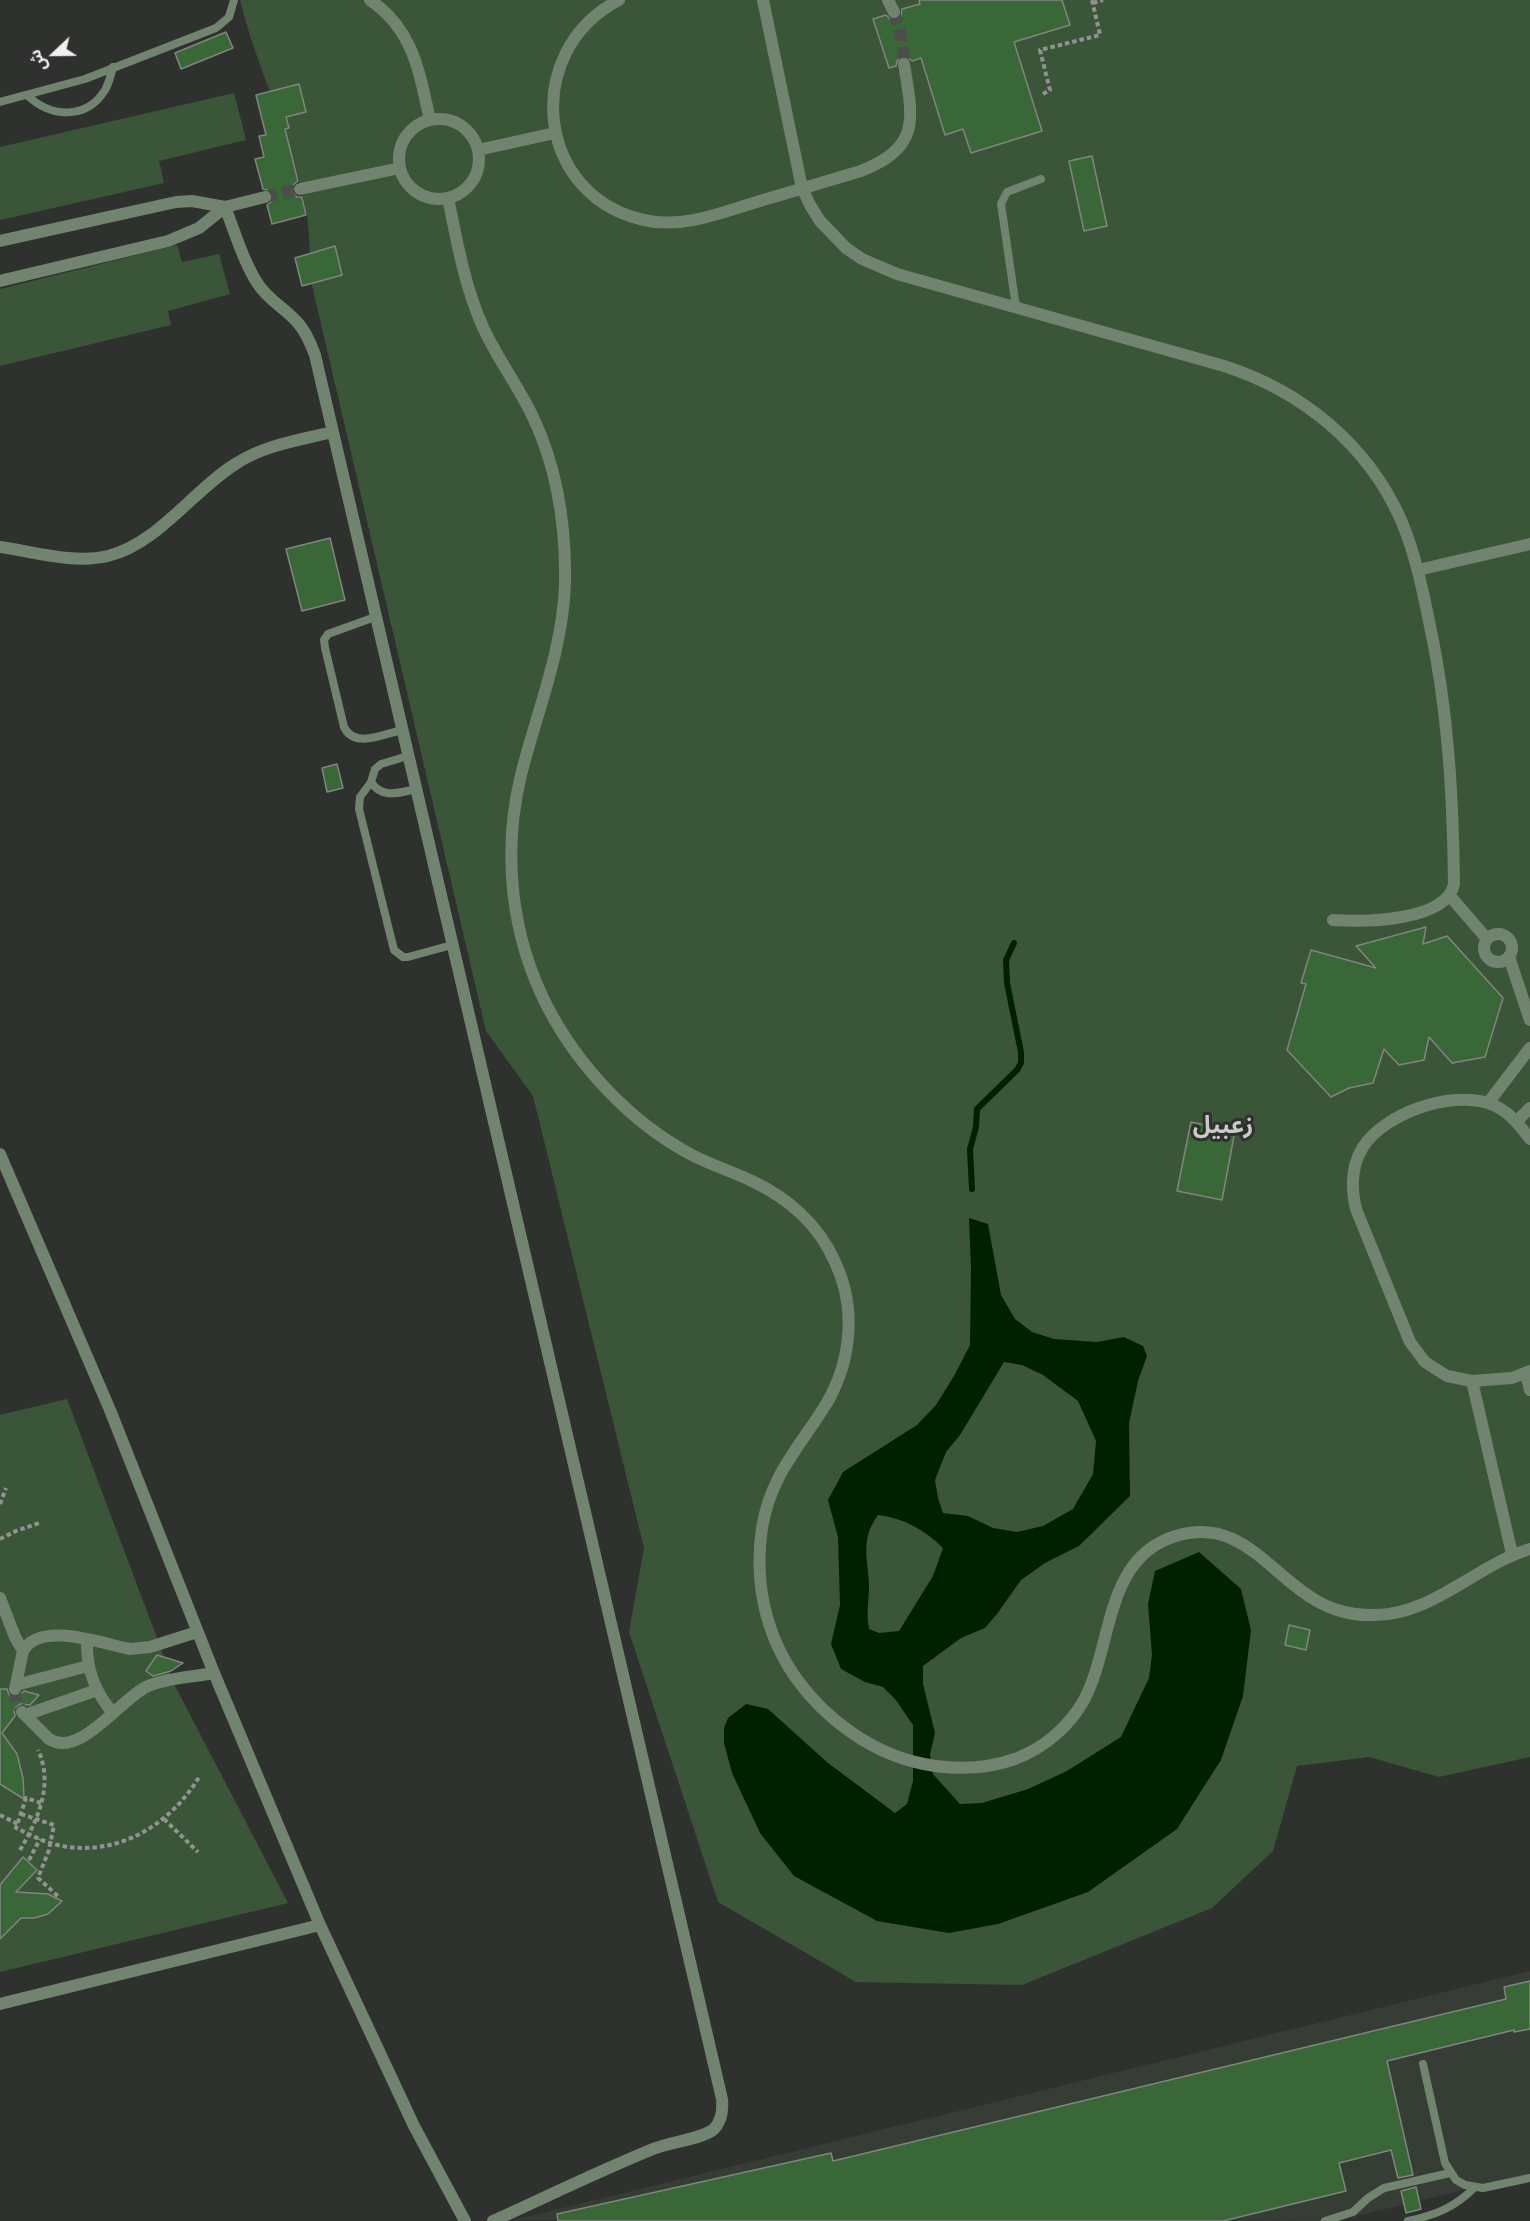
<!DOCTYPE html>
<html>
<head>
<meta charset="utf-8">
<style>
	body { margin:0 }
	#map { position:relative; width:1530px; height:2221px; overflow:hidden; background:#2f312f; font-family:"Titillium Web","Noto Sans Arabic",sans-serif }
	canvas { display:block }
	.north { position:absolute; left:24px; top:24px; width:60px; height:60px; -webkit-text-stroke:4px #2f312f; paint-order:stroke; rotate:248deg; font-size:16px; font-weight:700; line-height:24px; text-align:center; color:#f0f1ef }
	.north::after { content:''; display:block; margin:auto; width:21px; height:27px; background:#f0f1ef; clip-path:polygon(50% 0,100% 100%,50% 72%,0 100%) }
</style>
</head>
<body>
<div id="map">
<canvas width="1530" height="2221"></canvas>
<div class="north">ش</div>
</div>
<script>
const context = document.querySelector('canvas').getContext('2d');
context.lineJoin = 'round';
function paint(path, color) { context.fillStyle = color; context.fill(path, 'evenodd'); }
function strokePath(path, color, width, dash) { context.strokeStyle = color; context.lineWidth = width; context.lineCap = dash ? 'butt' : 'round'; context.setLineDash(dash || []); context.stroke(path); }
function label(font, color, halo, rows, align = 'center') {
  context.font = font + ' "Titillium Web","Noto Sans Arabic",sans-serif'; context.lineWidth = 6; context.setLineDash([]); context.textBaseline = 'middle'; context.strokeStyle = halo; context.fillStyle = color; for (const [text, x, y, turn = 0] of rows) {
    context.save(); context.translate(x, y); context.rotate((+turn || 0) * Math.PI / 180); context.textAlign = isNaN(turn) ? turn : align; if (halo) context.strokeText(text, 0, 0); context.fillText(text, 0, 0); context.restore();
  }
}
paint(new Path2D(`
	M1530,1971V2174L1336,2221L513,2220Z`), '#363d35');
paint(new Path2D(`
	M240,0H1530V1757L1439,1777L1369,1757L1297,1766L1273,1851L1212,1908L1022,1985L856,1982L718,1902L629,1632L644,1548L533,1096L486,1031L311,281C310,260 310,237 307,216C295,142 258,73 240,0Z
	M234,93L246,140L159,161L164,183L0,220V147Z
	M177,245L182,262L219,254L230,294L168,311L171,325L0,366V289Z
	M67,1399L156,1635L172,1680L288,1903L0,1972V1415Z`), '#3b5539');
paint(new Path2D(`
	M969,1218L988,1224L1001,1295L1015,1319L1032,1332L1054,1339L1097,1342L1124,1337L1143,1346L1147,1356L1138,1381L1129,1423L1130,1496L1079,1546L1045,1563L1021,1580L997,1614L985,1628L961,1638L923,1666V1684L935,1733L930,1755L933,1774L960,1804L982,1803L1028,1789L1067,1771L1121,1737L1149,1678L1152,1655L1148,1604L1155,1571L1199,1552L1241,1589L1251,1630L1243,1696L1221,1760L1177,1829L1088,1892L998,1924L949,1933L877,1921L794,1876L760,1833L732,1773L724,1743V1728L728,1718L746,1704L768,1709L828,1763L895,1813L907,1804L913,1781V1725L895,1699L883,1687L865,1682L841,1669L831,1644L840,1605L838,1537L828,1500L843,1472L917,1425L936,1405L954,1376L970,1345L971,1268ZM1004,1362L1022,1365L1043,1375L1078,1401L1096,1441L1093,1474L1073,1509L1043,1526L1017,1532L993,1528L968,1516L943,1513L938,1498L935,1480L946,1452L960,1435ZM878,1515C904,1518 925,1530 943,1548L933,1576L899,1631L879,1633L869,1629C866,1612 869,1601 869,1585C868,1557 860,1540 878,1515Z`), '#002100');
strokePath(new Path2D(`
	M972,1189L970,1149L976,1127L977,1109L1017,1070L1021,1063V1052L1007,983L1006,960L1014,943`), '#002100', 6);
const building = new Path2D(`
	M919,0H1062L1070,25L1014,42L1042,131L971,153L963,129L945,135L921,58L912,61L907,57L902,56L897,61L896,66L889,68L873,19L886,15L890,19L897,20L901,16L902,9L920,4Z
	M226,32L233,48L181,69L175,53Z
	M299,84L306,112L286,117L289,128L285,129L298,181L292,186V191L297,197H302L306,215L272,224L267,205L271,202L273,196L270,191L263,189L255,159L264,157L259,136L266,135L256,95Z
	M1092,156L1107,226L1084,231L1069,161Z
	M335,246L342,275L302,286L295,258Z
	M330,538L345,600L302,611L286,549Z
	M337,764L343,788L327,792L322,768Z
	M1426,927L1423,944L1447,936L1503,998L1485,1057L1452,1063L1429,1037L1424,1060L1399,1065L1384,1049L1373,1083L1349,1088L1331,1097L1287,1050L1306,984L1301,983L1311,950L1376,968L1356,946Z
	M1191,1122L1235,1131L1222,1200L1177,1191Z
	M1289,1625L1310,1630L1306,1650L1285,1645Z
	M157,1655L183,1663L171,1671L153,1676L146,1671Z
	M0,1689H7L9,1695L14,1697H18L24,1691L39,1695L30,1705L20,1704L16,1707L14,1710L15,1716L2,1733L17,1754L23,1778L24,1799L0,1784Z
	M23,1857L37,1870L16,1892L48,1894L62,1901L48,1914L34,1918H21L0,1939V1885Z
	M1530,1981V2029L1514,2032V2030L1387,2061L1413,2175L1398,2178L1391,2150L1339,2163L1346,2191L1223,2221H558L557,2214L831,2153L833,2161L1506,1999L1504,1987Z
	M1416,2187L1421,2209L1406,2213L1401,2191Z`);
paint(building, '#3a6737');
strokePath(building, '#818481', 1.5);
strokePath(new Path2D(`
	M894,12L902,40L904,64
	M265,197L300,189
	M15,1689L16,1701L22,1712`), '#4c4e4c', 12, [12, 6]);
strokePath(new Path2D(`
	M1093,3L1103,0
	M1043,94L1050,90L1040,50L1100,35L1092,0
	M0,1504L6,1488
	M0,1539L16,1531L39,1523
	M41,1803L26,1798L16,1828C27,1833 38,1839 50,1843C110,1861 169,1828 199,1777
	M21,1814L54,1825L49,1850L38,1878L60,1898
	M0,1815L18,1824
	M164,1819L198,1852
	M20,1850C38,1820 54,1784 38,1750
	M29,1860L40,1839`), '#919391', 4, [4.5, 3]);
strokePath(new Path2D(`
	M27,95C49,117 86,121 105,90C109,83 111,75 113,67
	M0,102L85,79L216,28L229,17L234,0
	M1016,307L1001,204L1007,192L1041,179
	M375,617L328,634L324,640L325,648L344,727C354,749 384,734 402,730
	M408,756L381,764L375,769L371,782L360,797L359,809L394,950L403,957H408L452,945
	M371,782C382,799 398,793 416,789
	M1423,2064L1445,2163L1456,2180L1465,2185L1483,2188L1530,2178
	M1325,2221L1353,2212L1368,2198L1384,2188L1450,2173
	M1408,2221C1435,2215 1454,2208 1474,2188`), '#70846f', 8);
strokePath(new Path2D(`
	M370,0C414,30 419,72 430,120
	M619,0C519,52 536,201 649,221C687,228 725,211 760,201C794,191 827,181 861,171C921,147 913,119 904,64
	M763,0L802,188L810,205L820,221L846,248L862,259L897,274L1224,366C1302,391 1368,445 1401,520C1415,553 1422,587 1429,621C1448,708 1453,795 1454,884C1446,922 1364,922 1333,920
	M888,0L894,12
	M399 159a40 40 0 1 1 80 0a40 40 0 1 1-80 0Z
	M478,150L555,133
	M300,189L400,168
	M448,198C457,241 464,284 482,325C496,357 518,385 533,417C557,468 566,527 565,583C563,650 537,711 521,775C502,853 511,935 547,1006C578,1066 631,1123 692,1155C711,1165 733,1172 752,1181C788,1198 819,1225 835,1262C856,1306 852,1358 828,1401C801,1446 771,1473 762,1528C754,1581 765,1634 796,1678C826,1720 873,1754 924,1764C954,1770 986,1769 1015,1759C1044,1748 1069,1727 1084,1700C1113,1646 1104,1557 1176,1536C1238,1517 1267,1570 1312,1598C1330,1610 1353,1616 1374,1615C1433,1615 1476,1565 1530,1549
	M225,207C235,232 243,261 258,284C268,300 285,308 298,323C306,332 311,344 315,355L722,2099C723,2110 722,2121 714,2129C703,2139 669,2142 653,2149C599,2171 546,2197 493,2221
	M0,241L176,202L192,201L225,207
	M0,281L168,241L199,228L225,207L265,197
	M0,547C35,552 73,564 108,556C158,544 194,489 237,463C265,445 300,440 332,432
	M1418,570L1530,544
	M1450,896L1487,939
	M1484 948a14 14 0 1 1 28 0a14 14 0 1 1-28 0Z
	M1509,957L1530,1020
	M1488,1103L1530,1048
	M1517,1121L1530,1108
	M1530,1139C1519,1124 1507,1109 1488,1103C1450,1091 1385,1113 1363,1147C1351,1166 1351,1188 1356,1209L1410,1342L1425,1362L1447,1376L1472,1381L1512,1378L1530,1371
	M0,1154L110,1410L214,1673L320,1925L414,2126L465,2221
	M1526,1374L1530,1390
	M1472,1381L1512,1554
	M0,1598L15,1637L23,1651
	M87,1639C86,1668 94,1691 113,1713
	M16,1685L88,1666
	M15,1689L23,1651C40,1620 103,1644 130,1649L150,1647L197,1632
	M22,1712L49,1739C79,1759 121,1699 146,1687C166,1678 192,1677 214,1673
	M25,1715L97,1690
	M0,2004L320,1925`), '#70846f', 12);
label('bold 24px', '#c9cbc8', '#2f312f', [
	["زعبيل",1223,1127]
]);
</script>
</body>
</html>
